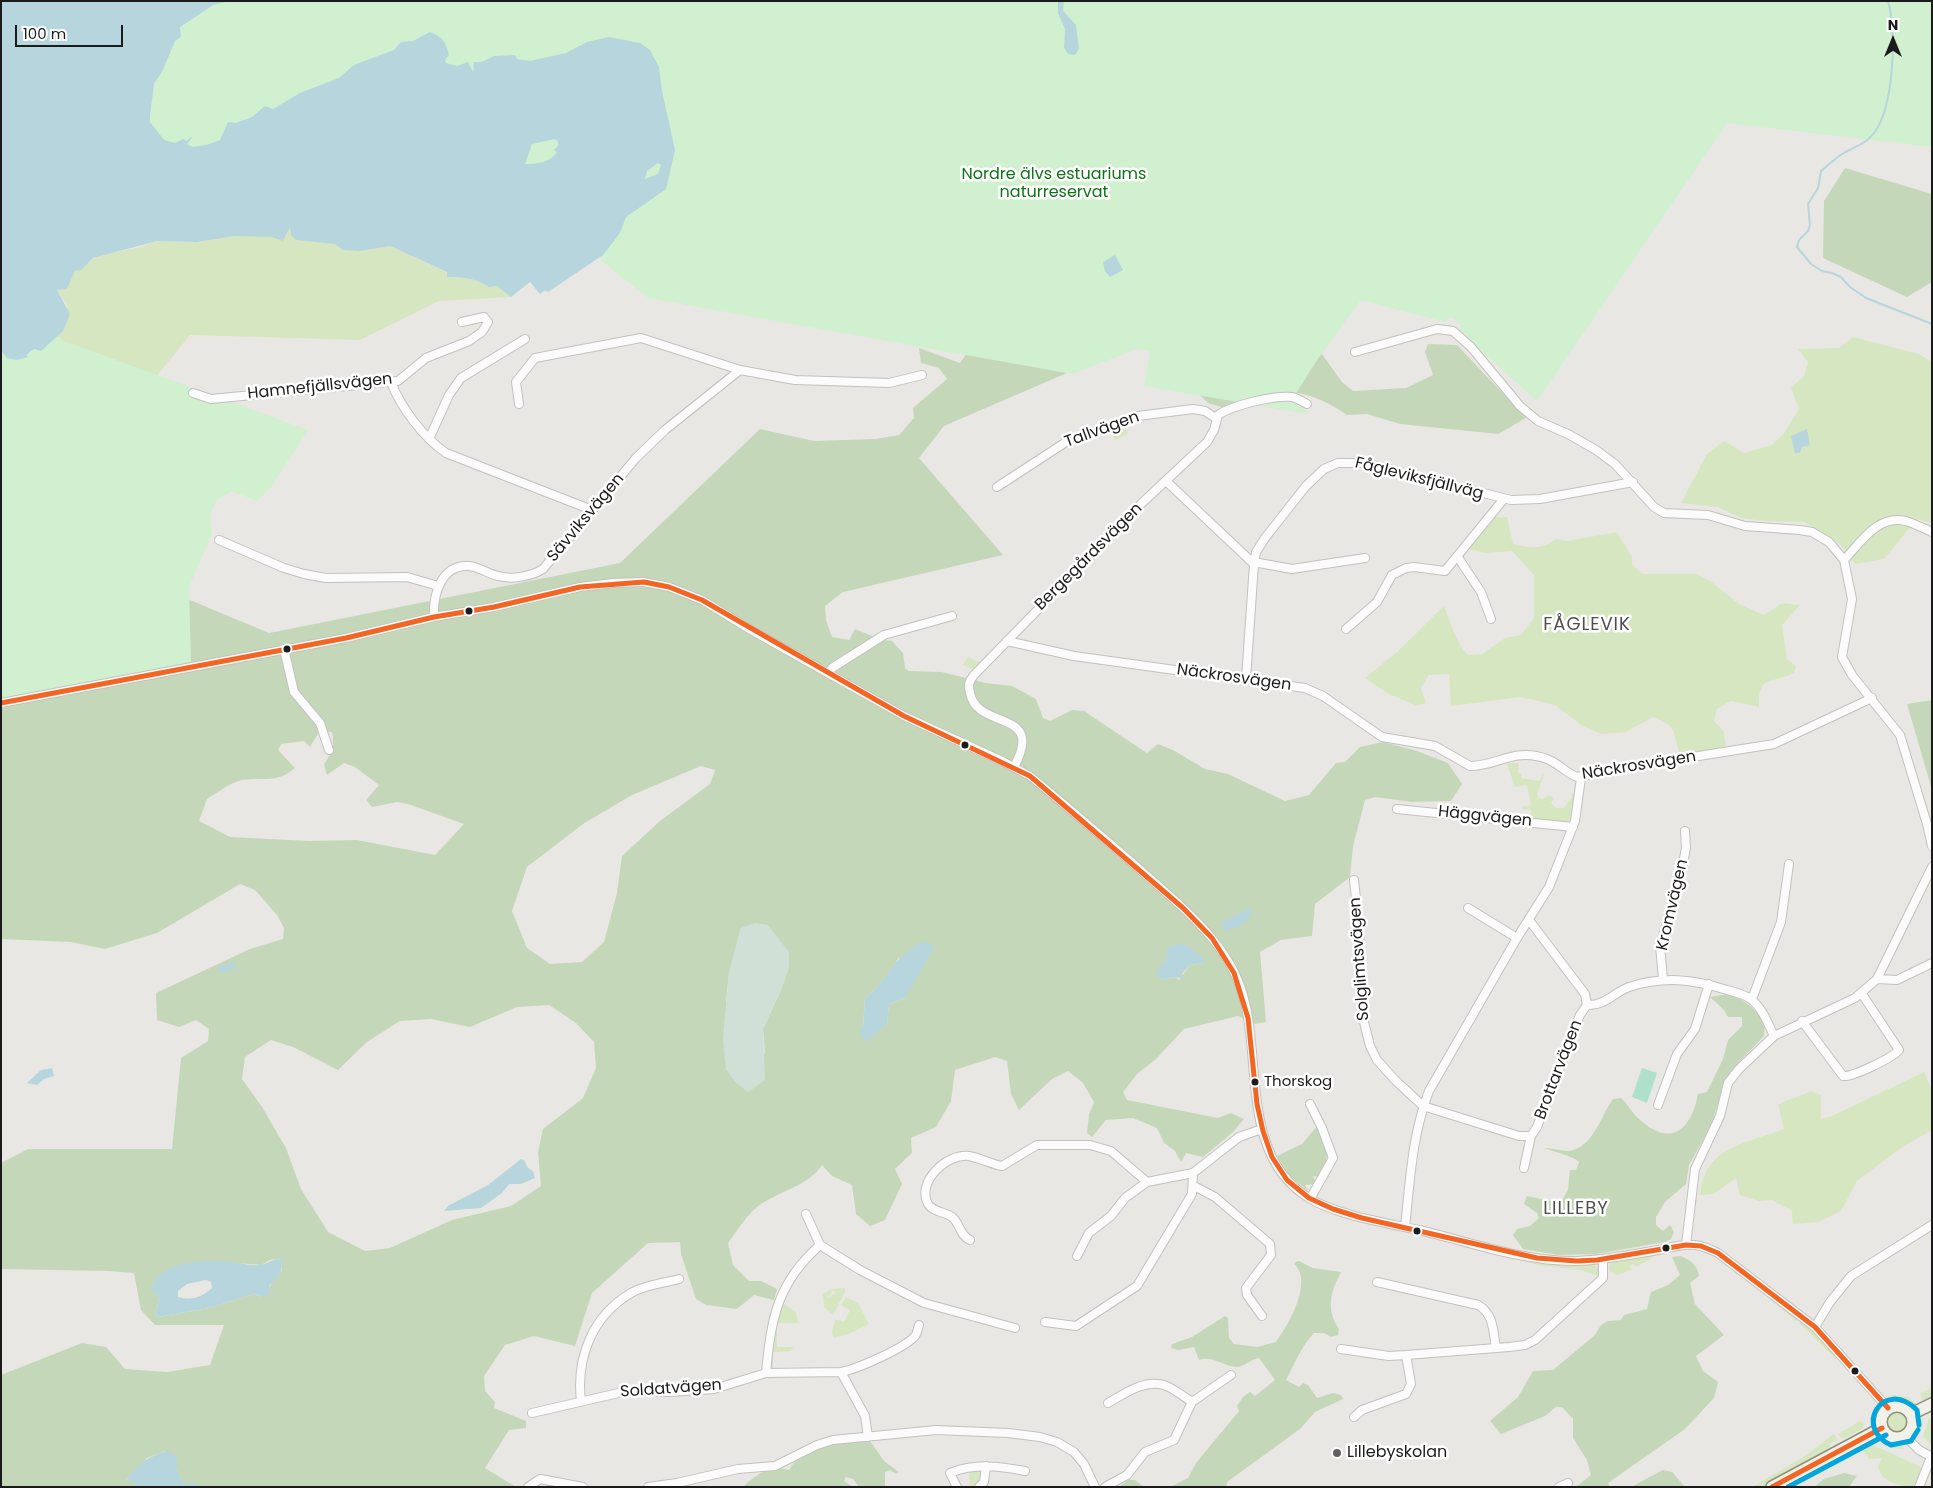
<!DOCTYPE html>
<html>
<head>
<meta charset="utf-8">
<style>
	body { margin:0 }
	#map { position:relative; width:1933px; height:1488px; overflow:hidden; background:#e9e7e3; font-family:Poppins,sans-serif }
	canvas { display:block }
	.frame { position:absolute; inset:0; border:2px solid #1b1b1b; pointer-events:none }
	.north { position:absolute; left:1868px; top:15px; width:50px; height:50px; -webkit-text-stroke:4px #fff; paint-order:stroke; rotate:0deg; font-size:14px; font-weight:700; line-height:20px; text-align:center; color:#1b1b1b }
	.north::after { content:''; display:block; margin:auto; width:18px; height:22px; background:#1b1b1b; clip-path:polygon(50% 0,100% 100%,50% 72%,0 100%) }
	.scale { position:absolute; left:15px; top:25px; width:108px; height:22px; box-sizing:border-box; border:2px solid #1b1b1b; border-top:0; padding-left:6px; font-size:15px; line-height:18px; white-space:nowrap; color:#1b1b1b; -webkit-text-stroke:4px #fff; paint-order:stroke }
</style>
</head>
<body>
<div id="map">
<canvas width="1933" height="1488"></canvas>
<div class="frame"></div>
<div class="north">N</div>
<div class="scale">100 m</div>
</div>
<script>
const context = document.querySelector('canvas').getContext('2d');
context.lineJoin = 'round';
function paint(path, color) { context.fillStyle = color; context.fill(path, 'evenodd'); }
function strokePath(path, color, width, dash) { context.strokeStyle = color; context.lineWidth = width; context.lineCap = dash ? 'butt' : 'round'; context.setLineDash(dash || []); context.stroke(path); }
function label(font, color, halo, rows, align = 'center') {
  context.font = font + ' Poppins,sans-serif'; context.lineWidth = 5; context.setLineDash([]); context.textBaseline = 'middle'; context.strokeStyle = halo; context.fillStyle = color; for (const [text, x, y, turn = 0] of rows) {
    context.save(); context.translate(x, y); context.rotate((+turn || 0) * Math.PI / 180); context.textAlign = isNaN(turn) ? turn : align; if (halo) context.strokeText(text, 0, 0); context.fillText(text, 0, 0); context.restore();
  }
}
paint(new Path2D(`
	M289,227L360,251L390,246L448,273V277C464,277 476,278 489,287L497,286L511,297L439,301L360,340L190,335L151,383L1,350L68,307L57,290L61,289L75,271L100,255L137,248L157,241L197,242L235,236L271,237L283,241Z
	M1853,337L1919,354L1932,362V523L1917,519L1884,559L1855,564L1839,543L1804,522L1764,521L1741,518L1718,507L1681,503L1707,454L1724,441L1744,453L1772,445L1784,433L1799,409L1791,388L1804,376L1808,362L1798,349L1839,348Z
	M1124,425L1128,433L1116,440L1108,430Z
	M1493,517H1507L1513,544C1530,548 1542,550 1556,539L1568,541L1617,532L1632,557V564L1642,574H1697L1710,581L1739,604L1764,615L1782,603L1800,605L1782,625L1787,659L1796,666L1794,673C1770,685 1758,674 1759,707L1731,701L1717,709L1714,721L1724,732L1726,746L1700,753L1681,755C1670,733 1682,728 1653,717L1626,732L1601,734L1581,725L1555,705L1521,697L1451,706L1449,674L1429,675L1421,688L1426,703L1417,706L1387,693L1365,678L1397,652L1444,606C1451,623 1455,642 1468,655L1482,654L1505,638L1521,635L1534,618V575L1512,551L1485,553L1469,549Z
	M968,657L981,663L974,670L963,665Z
	M1508,763H1519L1518,772L1521,774L1522,778L1539,781L1545,772L1537,794L1538,798L1542,799L1549,795L1554,798L1551,803L1556,808H1564L1572,797V794L1576,793L1571,822L1532,819L1529,816L1532,810L1522,809V807L1531,805L1527,785L1515,787L1507,764Z
	M1924,1072L1932,1090V1130L1901,1148L1857,1181L1841,1211L1818,1222L1793,1224L1792,1211L1772,1200L1759,1201L1740,1195L1736,1178L1714,1194L1700,1195C1705,1146 1745,1144 1784,1129L1778,1105C1789,1098 1800,1097 1811,1091L1821,1095V1119L1832,1116Z
	M1503,1255L1548,1264L1593,1263L1600,1270L1599,1276L1580,1270L1538,1265Z
	M1652,1255L1654,1257L1636,1267L1633,1264L1630,1266L1632,1270L1616,1275L1609,1271V1265L1612,1261Z
	M845,1288V1292L833,1315L824,1307L823,1294L831,1289L832,1293L826,1298H828L836,1293L832,1289Z
	M1766,1296H1769L1799,1320L1796,1321Z
	M846,1297L858,1303L869,1324L851,1333L834,1338L832,1333L835,1319L844,1322L850,1310L841,1305Z
	M783,1303L796,1312L798,1323H777V1347H794L790,1351L773,1352V1370L770,1366L773,1326Z
	M1803,1321L1828,1344L1836,1359L1799,1323Z
	M1932,1388V1398L1923,1402L1920,1393Z
	M1895,1395L1909,1397L1915,1404L1900,1402L1890,1396Z
	M1886 1422a10 10 0 1 1 20 0a10 10 0 1 1-20 0Z
	M1929,1417L1932,1421V1445L1923,1437Z
	M1924,1418L1921,1431L1915,1438V1428Z
	M1860,1421L1864,1424L1862,1429L1843,1439L1838,1434Z
	M1834,1434L1838,1440L1829,1444L1832,1448C1812,1462 1776,1487 1752,1487L1802,1458Z
	M1878,1439L1895,1442L1905,1449L1891,1448Z
	M1873,1445L1923,1468L1916,1487C1902,1487 1882,1483 1878,1467L1882,1458L1869,1459L1862,1450Z
	M969,1470C975,1470 980,1470 983,1477L977,1485L970,1487Z`), '#d6e6c1');
paint(new Path2D(`
	M1845,168L1932,194V282L1907,297L1823,258L1824,201Z
	M1301,325L1342,382L1353,391L1406,388L1433,375L1425,352L1428,344L1457,345L1526,418L1498,434L1400,424L1367,414L1347,415C1303,384 1271,387 1224,408L1208,403L1147,342L1111,354L944,426L919,458L1003,555L843,592L825,606L826,620L832,637L849,640L855,629L882,640L892,641L903,653L905,668L909,671L942,672L986,683L1012,686L1036,699L1043,718L1050,721L1072,710L1084,711L1147,753L1158,744L1173,750L1205,769L1228,774L1285,801L1309,795L1336,763L1345,762L1360,747L1383,742L1417,751L1448,763L1462,784L1451,801L1413,802L1375,797L1365,800L1353,846L1350,877L1315,904L1312,936L1281,940L1260,952L1266,1022L1255,1024L1238,1016L1184,1029L1156,1059L1137,1074L1123,1092L1127,1100L1218,1118L1231,1113L1244,1119L1233,1132L1203,1157L1186,1153L1181,1162L1175,1151L1164,1143L1157,1128L1133,1118L1106,1120L1092,1137L1087,1133L1089,1115L1094,1102L1083,1083L1068,1071L1052,1079L1019,1110L1011,1094L1007,1061L995,1057L955,1070L951,1101L936,1127L911,1138L912,1153L895,1169L902,1184L885,1220L870,1226L856,1214L852,1185L832,1176L822,1165C809,1186 778,1191 757,1207C746,1216 737,1231 728,1243L733,1265L749,1281H761L777,1289L774,1300L754,1295L737,1309L706,1305L696,1299L681,1254L680,1242L648,1243L592,1293L575,1346L534,1336L505,1345L484,1376L485,1391L495,1402L494,1408L526,1421V1428L509,1430L485,1468L516,1487H199L195,1483L184,1485L176,1468L174,1457L165,1451L147,1458L126,1480L134,1482L137,1487H1V1375L82,1343L106,1347L125,1369L167,1372L210,1365L224,1325H155L141,1310L134,1273L109,1271L1,1269V1163L28,1149H172L181,1058L208,1041L209,1029L196,1020L179,1027L157,1020L156,993L250,949L283,939L284,928L277,915L255,890L240,884L157,933L105,949L71,942L1,939V412L223,476L166,590L269,633L620,563L760,429L814,441L875,439L899,435L914,418L913,408L947,379L939,368L921,363L919,348L960,363L972,346ZM319,732H332C335,746 332,752 324,764L327,775L344,763L355,767L379,785L366,800L372,807L397,802L408,804L464,824L435,855L357,840L309,841L230,837L199,821L207,799C217,793 231,782 242,780C264,777 276,784 295,768L278,750L281,744L304,741L310,747ZM701,766L715,770L710,784L660,821L622,856L617,893L604,942L582,962L550,964L527,948L512,911L527,867L583,824L632,795ZM741,928L789,967L781,990L763,1029L765,1054L726,1002L729,973ZM1168,949L1204,963L1190,965L1179,980L1175,977L1162,980L1160,975L1167,958ZM899,957L906,994L905,998L889,1004L887,1023L867,1041L863,1027L865,998C877,989 892,970 899,957ZM549,1005L576,1023L594,1042L596,1068L583,1098L543,1129L538,1152L541,1186L511,1206L452,1220L390,1248L365,1251L328,1232L301,1189L286,1148L262,1107L242,1079L245,1057L271,1040L293,1047L338,1070L367,1042L400,1021L431,1019L470,1027L517,1007ZM282,1259V1270L262,1297L254,1294L209,1308L158,1317L155,1314L160,1297L202,1263L213,1261L261,1265L270,1260Z
	M1932,700V790L1907,704Z
	M1728,994C1744,999 1769,1016 1764,1036L1738,1063L1725,1080L1711,1126L1689,1165L1686,1184L1665,1202L1656,1217V1225L1663,1231L1670,1225L1674,1232L1671,1239L1665,1242L1596,1254L1558,1255L1523,1249L1513,1235L1517,1229L1530,1226L1539,1218L1537,1213L1524,1204L1527,1196L1561,1203L1568,1189L1570,1170H1576L1579,1162C1573,1156 1554,1152 1544,1148C1552,1148 1560,1151 1568,1151C1593,1149 1601,1115 1613,1099L1621,1098C1628,1104 1632,1113 1638,1118C1671,1149 1691,1130 1698,1094L1707,1092L1723,1059L1728,1040L1742,1026V1017H1728L1724,1010L1710,997Z
	M1318,1125L1329,1149L1326,1159L1327,1165L1321,1177L1313,1176L1317,1184L1305,1185L1308,1191L1290,1176L1277,1156L1302,1144Z
	M1681,1256C1691,1261 1697,1264 1699,1276L1690,1283L1695,1304L1724,1335L1696,1356L1703,1371L1718,1382L1714,1398L1685,1429L1608,1483L1610,1487H1576L1591,1475L1587,1460L1573,1438V1419L1562,1407H1556L1545,1416L1501,1434L1490,1421L1518,1397L1533,1371L1553,1370L1595,1335L1601,1325L1608,1321L1621,1320L1624,1315L1647,1309L1651,1292L1668,1285L1680,1275L1672,1257Z
	M1299,1261L1313,1268L1341,1272C1330,1293 1326,1309 1339,1329L1338,1335L1331,1337L1324,1333H1314C1301,1347 1295,1363 1286,1380L1299,1387L1303,1383L1308,1385L1317,1398L1333,1393L1341,1395L1343,1399L1315,1412L1300,1429L1227,1482L1226,1487H1170L1188,1478L1196,1463L1239,1411L1237,1406L1243,1397L1250,1392L1255,1396L1275,1380L1259,1358C1251,1359 1244,1367 1237,1367C1222,1366 1213,1355 1199,1360L1194,1347L1178,1350L1171,1348L1172,1344L1192,1337L1225,1316L1228,1318L1229,1338L1234,1344L1257,1347L1276,1342C1288,1326 1314,1281 1294,1264L1295,1262Z
	M861,1440L870,1441L884,1461L899,1472L896,1474L890,1470L885,1472V1487H859L853,1479L846,1477L844,1481L853,1487H743C757,1474 769,1465 789,1470C802,1446 837,1443 861,1440Z
	M1663,1470L1672,1472L1685,1487H1631Z
	M1844,1473L1857,1476L1849,1487H1814L1824,1479Z
	M1128,1480H1135L1144,1487H1119Z`), '#c4d8b9');
paint(new Path2D(`
	M755,923L768,925L789,952V967L781,990L763,1029L765,1080L748,1092L735,1082L726,1069L723,1038L729,973L741,928Z`), '#d1e0d7');
paint(new Path2D(`
	M1,1H1932V147L1727,123L1537,401L1460,332L1461,324L1451,317L1445,322L1361,300L1317,360L1295,395L1308,414L1144,386L1150,351L1137,349L1072,374L648,298L597,257L152,213L17,308L64,341L308,430L271,487L257,501L232,491L217,500L210,515L212,534L189,587L191,664L1,700Z`), '#d0f0d0');
paint(new Path2D(`
	M1642,1068L1657,1073L1647,1103L1632,1097Z`), '#afe0cb');
paint(new Path2D(`
	M1,1H230L213,5L180,27L181,37L175,41L162,72L154,84L150,115V122L164,140L175,143L183,139L186,141L193,136L187,144L193,147C202,146 211,144 220,140L228,122L236,123L252,117L265,106L273,109L300,93L339,78L354,65L394,50L401,42L413,41L430,32C443,37 446,42 449,55L445,60L446,63L457,66L468,62L473,72L474,62H482L494,56L515,55L517,59L530,61L566,53L587,42L609,37L640,43L650,50L659,67L662,91L675,150L666,189L626,217L620,233L603,255L548,292L545,290L540,294L530,282L511,297L497,286L489,287C476,278 463,277 447,277V272L390,246L360,251L343,250L335,244L296,240L291,235L290,227L283,241L271,237L235,236L197,242L157,241L93,258L81,270L75,271L67,289L57,290L70,314L63,331L41,351L34,349L26,355L28,357L17,360L7,358L1,350ZM554,139L558,141V146L554,150L557,152C550,163 536,164 525,164L532,144ZM658,163L661,165L658,174L645,179L647,171Z
	M1058,1H1064L1063,11L1076,25L1079,49L1075,55L1068,54L1064,48L1065,29L1058,13Z
	M1115,255L1123,270L1110,277L1105,271L1103,262Z
	M1807,429L1810,445L1802,447L1800,453H1795L1791,436Z
	M1248,909L1253,911C1247,924 1237,930 1223,930L1222,922Z
	M923,942L931,944L934,948L905,998L889,1004L887,1023L867,1042L862,1038L859,1028L863,1027L865,998C890,979 891,957 923,942Z
	M1177,944H1185L1204,958V963L1190,965L1182,974V979L1175,977L1162,980L1156,972L1167,958V949Z
	M232,961L237,968L221,973L218,969L220,964L226,966Z
	M52,1068L54,1076L44,1079L37,1085L27,1083L41,1070Z
	M521,1159L524,1160L528,1168L533,1171L535,1178L521,1184H509L502,1193L481,1208L444,1211L448,1206L488,1185Z
	M282,1259C283,1271 279,1278 269,1286L271,1293L262,1297L254,1294L209,1308L158,1317L155,1314L160,1297L152,1291C153,1264 199,1260 220,1261C233,1261 247,1266 260,1265C267,1264 271,1259 282,1259ZM206,1280L211,1282L212,1288C202,1297 192,1301 178,1297V1291L187,1284Z
	M169,1450L178,1460L176,1468L184,1484L196,1483L199,1487H137L134,1482L126,1481C138,1462 148,1457 169,1450Z`), '#b7d5dc');
strokePath(new Path2D(`
	M1858,1H1867
	M1888,1C1897,31 1894,107 1874,133C1866,144 1854,147 1842,154C1835,159 1828,165 1821,171L1818,188L1808,204L1810,225L1808,231L1799,240L1797,247L1811,264L1822,271L1832,273L1841,277L1850,287L1866,298L1932,324`), '#b7d5dc', 2);
const street = new Path2D(`
	M1355,352L1437,329L1453,331L1471,347L1520,406L1538,421L1568,434L1596,450L1615,464L1654,507L1664,513L1708,515L1745,526L1800,530L1812,532L1829,542L1844,560L1852,599L1842,657L1852,675L1900,735L1927,824L1932,846
	M391,382C401,408 423,437 446,453L592,510
	M193,393L211,399L398,381L426,358L469,341L482,332L488,322L484,317L462,322
	M519,404L516,382L535,358L641,338L740,370L795,380L889,383L922,375
	M429,439L449,395L461,378L525,339
	M1166,481L1254,564L1246,679
	M997,487L1066,442L1138,416L1193,409L1205,411L1217,419
	M219,540L284,568L304,574L326,578L407,577L438,586
	M1457,556L1481,592L1491,619
	M1365,558L1292,569L1259,563L1254,564L1256,552L1265,538L1306,486L1324,469L1338,463H1365L1511,500L1540,499L1633,482
	M1844,560C1861,542 1878,514 1906,521C1915,524 1923,528 1932,532
	M434,617C433,595 441,564 469,566C480,567 488,574 498,576C512,580 532,576 543,569L636,458L665,430L740,370
	M1346,629L1377,602L1392,575L1406,568L1414,567L1445,571L1503,500
	M1007,641L1074,656L1305,688L1323,696L1382,737L1435,746L1470,766C1498,766 1514,747 1547,759C1558,763 1566,773 1577,777L1617,769L1774,744L1872,698
	M284,649L294,692L320,723L329,750
	M828,673L832,668L884,635L952,616
	M1,703L346,638L434,617L494,607L580,587L613,583L644,582L669,587L702,600L751,630L904,716L1002,761L1030,776C1066,805 1101,836 1136,866C1176,902 1226,939 1242,992C1263,1058 1239,1155 1309,1198C1336,1215 1387,1223 1419,1230C1470,1242 1524,1262 1577,1261C1604,1260 1631,1255 1658,1250C1670,1248 1683,1243 1695,1245C1703,1246 1710,1249 1718,1253L1815,1327L1888,1408
	M1014,767C1046,708 977,731 970,693C968,685 969,681 974,675L1142,503L1207,442L1214,430L1218,415C1233,405 1274,395 1292,397C1297,398 1303,402 1307,404
	M1397,809L1573,827
	M1354,880L1359,927L1362,1014L1370,1046L1377,1060L1395,1080L1423,1106L1519,1136H1531L1537,1127L1580,1015L1587,1005
	M1468,908L1517,938
	M1529,920L1585,994L1587,1005
	M1663,979L1660,946L1681,874L1686,848L1685,831
	M1877,979L1897,980L1932,963
	M1752,999L1781,922L1789,864
	M1587,1005C1605,1006 1613,993 1629,987C1663,976 1693,979 1727,990C1735,992 1746,995 1752,1000C1763,1009 1768,1024 1774,1036
	M1802,1021L1843,1076C1853,1077 1892,1058 1899,1050L1862,994
	M1658,1105L1677,1054L1695,1029L1709,984
	M1524,1168L1531,1136
	M1194,1186L1215,1197L1270,1244L1271,1255L1246,1288L1247,1295L1262,1316
	M1310,1199L1333,1158L1322,1128L1310,1104
	M806,1214L820,1245
	M1405,1227C1410,1181 1412,1135 1429,1091L1517,938L1549,887L1575,821L1581,778
	M970,1240C960,1236 960,1223 952,1217C945,1212 933,1212 928,1204C916,1182 947,1153 969,1156C980,1158 991,1164 1002,1166L1037,1145H1090L1111,1151L1147,1182L1193,1173L1239,1137L1262,1129
	M1686,1245L1695,1169L1720,1116L1728,1083L1739,1069L1774,1036L1855,998L1877,979L1932,867
	M1077,1256L1089,1233L1111,1216L1125,1198L1147,1182
	M1377,1282L1478,1305C1494,1314 1493,1331 1496,1348
	M1045,1322L1076,1326L1137,1286L1192,1194L1193,1173
	M1815,1327L1830,1302L1851,1276L1932,1225
	M1341,1349L1389,1356L1406,1355
	M841,1372C857,1369 905,1348 915,1336C917,1334 918,1328 919,1325
	M766,1373C771,1319 777,1283 820,1245L860,1270L924,1303L1015,1328
	M581,1401C576,1358 592,1316 631,1293C644,1285 665,1283 679,1279
	M1108,1403C1124,1394 1144,1379 1164,1385C1173,1388 1183,1396 1192,1402
	M532,1413L627,1391L670,1392L714,1389L766,1373L841,1372L865,1416L868,1437
	M1354,1417L1362,1410L1406,1394L1411,1384L1406,1355L1509,1347L1525,1345L1535,1340L1603,1278V1260
	M1905,1436L1919,1450L1932,1457
	M528,1487L540,1479L583,1487
	M648,1487L677,1483L738,1469L775,1466L817,1445L833,1440L936,1430L1008,1433L1040,1437L1057,1442L1074,1452L1084,1464L1095,1487
	M957,1487L950,1473C975,1463 999,1466 1025,1471
	M979,1487L984,1482L986,1466
	M1105,1487L1127,1475L1145,1452L1174,1440L1192,1402L1231,1375
	M1559,1487L1568,1483
	M1919,1487L1931,1457`);
const secondary = new Path2D(`
	M1881 1422a16 16 0 1 1 32 0a16 16 0 1 1-32 0Z
	M1911,1414L1932,1404
	M1772,1487L1882,1428`);
strokePath(street, '#c2c1bf', 10);
strokePath(secondary, '#90917c', 14);
strokePath(street, '#fcfbfb', 8);
strokePath(secondary, '#f2f1e9', 11);
strokePath(new Path2D(`
	M1,703L346,638L434,617L494,607L580,587L644,582L669,587L702,600L904,716L1030,776L1183,908L1212,938L1234,973L1248,1018L1257,1104L1263,1131L1272,1157L1287,1180L1309,1198L1333,1209L1362,1218L1537,1258L1577,1261L1597,1260L1686,1245L1701,1246L1718,1253L1815,1327L1888,1408
	M1772,1487L1882,1428`), '#f26522', 5);
strokePath(new Path2D(`
	M1918,1430L1911,1441L1891,1445C1853,1428 1883,1377 1917,1410L1919,1425
	M1788,1487L1886,1435`), '#03a6dc', 5);
for (const [x, y, r, color] of [
	[469,611,4.5,"#1b1b1b"],
	[287,649,4.5,"#1b1b1b"],
	[965,745,4.5,"#1b1b1b"],
	[1255,1082,4.5,"#1b1b1b"],
	[1417,1231,4.5,"#1b1b1b"],
	[1666,1248,4.5,"#1b1b1b"],
	[1855,1371,4.5,"#1b1b1b"],
	[1337,1453,5,"#636261"]
]) { const dot = new Path2D(); dot.arc(x, y, r, 0, 2 * Math.PI); context.fillStyle = color; context.fill(dot); strokePath(dot, '#fff', 2); }
label('15px', '#1b1b1b', '#fff', [
	["Thorskog",1264,1082]
], 'left');
label('16px', '#0e7416', '#fff', [
	["Nordre älvs estuariums",1054,175],
	["naturreservat",1054,193]
]);
label('16px', '#1b1b1b', '#fff', [
	["Hamnefjällsvägen",320,387,-6],
	["Tallvägen",1102,430,-20],
	["Fågleviksfjällväg",1419,479,14],
	["Sävviksvägen",586,518,-50],
	["Bergegårdsvägen",1089,557,-45],
	["Näckrosvägen",1234,678,8],
	["Näckrosvägen",1639,766,-9],
	["Häggvägen",1485,817,6],
	["Kromvägen",1673,905,-77],
	["Solglimtsvägen",1360,959,-94],
	["Brottarvägen",1559,1070,-69],
	["Soldatvägen",671,1389,-4]
]);
label('16px', '#1b1b1b', '#fff', [
	["Lillebyskolan",1347,1453]
], 'left');
context.letterSpacing = '1px';
label('18px', '#4e4e4e', '#fff', [
	["FÅGLEVIK",1587,625],
	["LILLEBY",1576,1209]
]);
context.letterSpacing = '0px';
</script>
</body>
</html>
